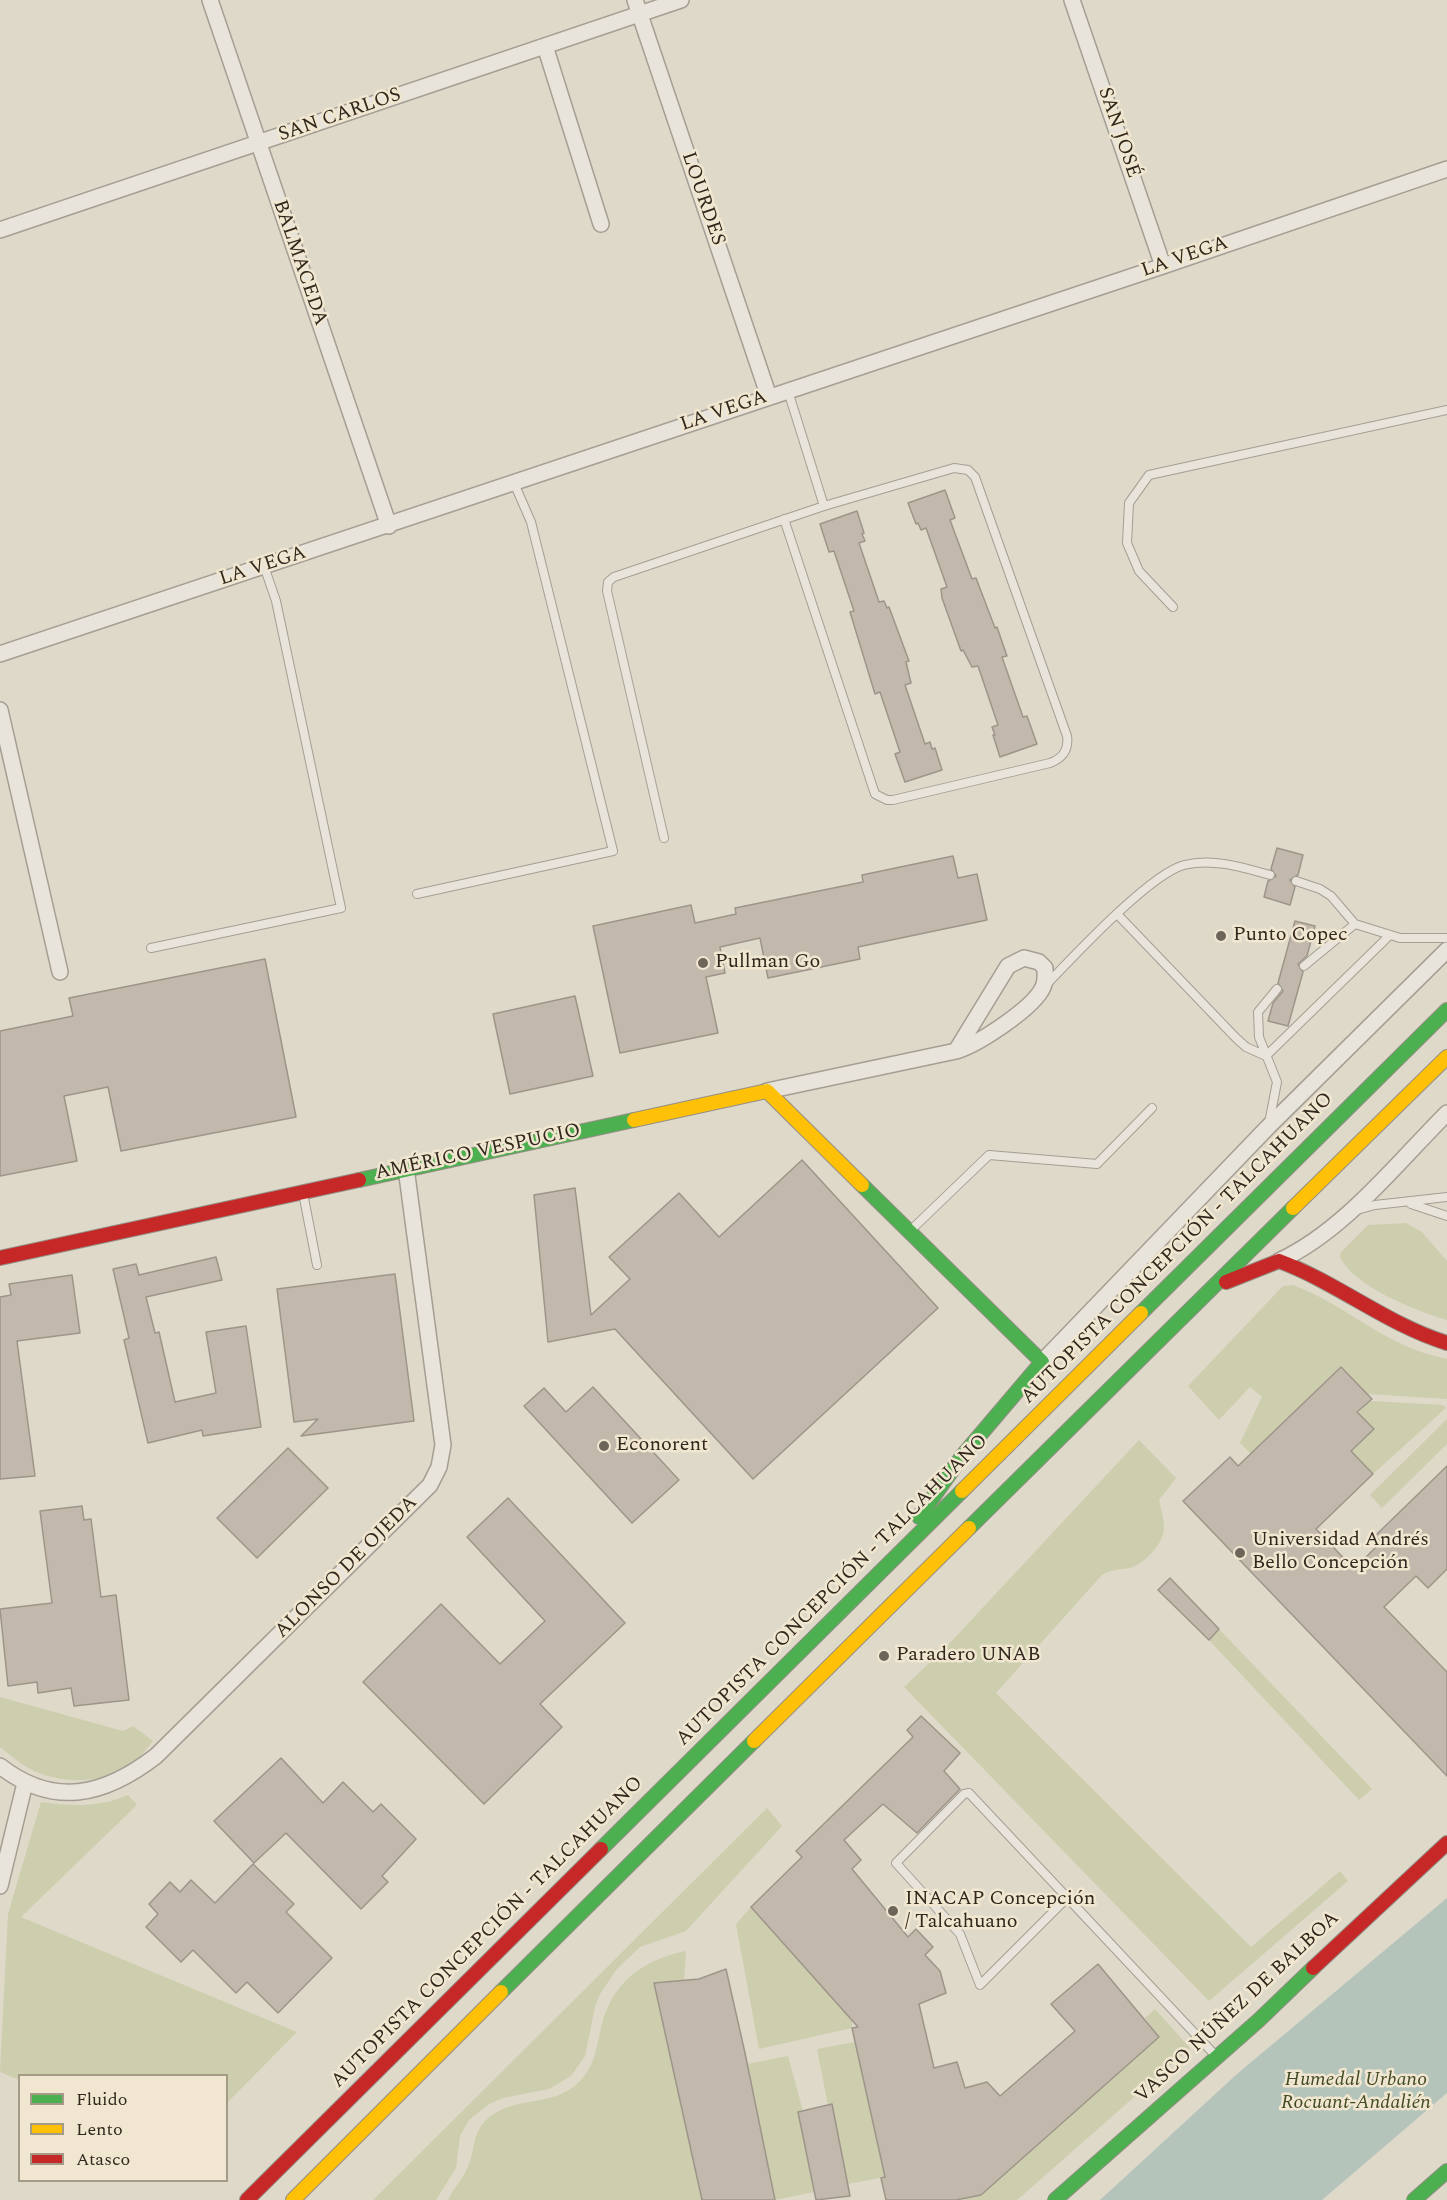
<!DOCTYPE html>
<html>
<head>
<meta charset="utf-8">
<style>
	body { margin:0 }
	#map { position:relative; width:1447px; height:2200px; overflow:hidden; background:#dfd9ca; font-family:Spectral,serif }
	canvas { display:block }
	.legend { position:absolute; left:18px; top:2074px; width:210px; height:108px; box-sizing:border-box; background:#f1e7d0; border:2px solid #a49a88; margin:0; padding:8px 10px; list-style:none; font-size:18px; color:#31271d }
	.legend li { display:flex; align-items:center; gap:12px; height:30px }
	.legend b { width:30px; border:2px solid #a49a88 }
</style>
</head>
<body>
<div id="map">
<canvas width="1447" height="2200"></canvas>
<ul class="legend">
<li><b style="height:8px;background:#4caf50"></b>Fluido</li>
<li><b style="height:8px;background:#ffc107"></b>Lento</li>
<li><b style="height:8px;background:#c62828"></b>Atasco</li>
</ul>
</div>
<script>
const context = document.querySelector('canvas').getContext('2d');
context.lineJoin = 'round';
function paint(path, color) { context.fillStyle = color; context.fill(path, 'evenodd'); }
function strokePath(path, color, width, dash) { context.strokeStyle = color; context.lineWidth = width; context.lineCap = dash ? 'butt' : 'round'; context.setLineDash(dash || []); context.stroke(path); }
function label(font, color, halo, rows, align = 'center') {
  context.font = font + ' Spectral,serif'; context.lineWidth = 5; context.setLineDash([]); context.textBaseline = 'middle'; context.strokeStyle = halo; context.fillStyle = color; for (const [text, x, y, turn = 0] of rows) {
    context.save(); context.translate(x, y); context.rotate((+turn || 0) * Math.PI / 180); context.textAlign = isNaN(turn) ? turn : align; if (halo) context.strokeText(text, 0, 0); context.fillText(text, 0, 0); context.restore();
  }
}
paint(new Path2D(`
	M1406,1223L1422,1232L1447,1261V1320C1417,1311 1354,1287 1340,1257L1341,1252L1368,1225Z
	M1293,1285C1349,1306 1383,1346 1447,1359V1399L1367,1394L1340,1367L1251,1454L1240,1443L1262,1397L1250,1387L1219,1420L1188,1386L1283,1286Z
	M1369,1401L1443,1405L1446,1408L1373,1474L1351,1451L1358,1413Z
	M1447,1419V1444L1382,1508L1370,1495Z
	M1139,1440L1176,1478L1159,1500C1161,1509 1164,1519 1164,1528C1164,1543 1143,1566 1129,1568C1117,1570 1113,1569 1102,1575L996,1693L1251,1947L1340,1871L1348,1881L1209,2001L904,1687L948,1645Z
	M1219,1629L1372,1789L1359,1800L1209,1640Z
	M0,1697L123,1731L133,1726L153,1741C147,1748 141,1756 135,1762C107,1785 61,1785 30,1769C19,1763 9,1754 0,1747Z
	M128,1795L137,1805L21,1917L297,2032L227,2103L226,2076H20L19,2080L0,2072L8,1914L41,1802C73,1806 98,1808 128,1795Z
	M767,1808L782,1826L686,1931L640,1947L617,1969L600,1994L595,2007L585,2056L571,2076L549,2089L503,2098L489,2104L469,2120L460,2136L456,2168L436,2200H373Z
	M751,1907L852,2021V2028L759,2049L736,1924Z
	M686,1951L684,1982L654,1984L702,2200H448C453,2189 462,2180 467,2169C476,2150 471,2130 491,2116C517,2096 554,2107 579,2082C595,2066 596,2049 601,2028C611,1983 642,1960 686,1951Z
	M1155,2009L1190,2048L1017,2200H961L981,2195L1159,2037L1145,2018Z
	M855,2042L885,2177L848,2184L832,2104L828,2105L817,2049Z
	M788,2056L803,2111L798,2112L814,2192L775,2200L747,2064Z`), '#cdcead');
paint(new Path2D(`
	M1447,1898V2093L1322,2200H1100L1237,2074Z`), '#b5c4bb');
const building = new Path2D(`
	M945,490L955,518L950,520L972,579L976,578L995,628L997,627L1007,656L1002,657L1023,717L1027,716L1037,744L1000,757L993,735H995L992,727L998,725L978,666L972,667L963,650L961,651L942,598L941,589L947,587L926,528L921,530L918,523L916,524L908,503Z
	M857,511L864,533L862,534L865,541L859,543L879,602L884,601L887,608L889,607L909,661L906,662L911,683L905,685L925,744L930,742L932,749L935,748L942,770L905,782L895,754L900,752L880,692L875,694L850,612L854,611L834,551L829,552L820,524Z
	M1277,848L1303,855L1298,875L1290,880L1295,887L1290,905L1264,897L1268,881L1276,876L1271,869Z
	M953,856L958,878L977,874L987,920L858,947L860,959L768,978L760,938L720,947L725,973L706,977L718,1033L620,1053L593,926L691,905L695,923L736,914L735,908L863,882L862,875Z
	M1295,921L1315,926L1307,956L1298,964L1303,972L1288,1026L1268,1021L1273,1003L1283,991L1278,983Z
	M265,959L296,1117L121,1151L108,1087L64,1096L77,1161L0,1176V1031L73,1016L69,998Z
	M575,996L593,1076L510,1094L493,1014Z
	M802,1160L938,1308L753,1479L615,1329L548,1342L534,1195L575,1188L591,1315L630,1279L609,1257L679,1193L719,1237Z
	M216,1257L222,1280L146,1297L155,1333L159,1332L175,1402L216,1393L206,1332L246,1326L261,1427L203,1436L202,1430L148,1443L124,1340L129,1338L113,1269L136,1264L139,1275Z
	M395,1274L414,1421L301,1436L318,1419L294,1422L277,1289Z
	M72,1275L80,1333L17,1341L35,1476L0,1479V1297L11,1295L9,1284Z
	M1341,1367L1372,1399L1357,1412L1374,1429L1351,1451L1373,1474L1316,1529L1354,1569L1381,1542L1375,1536L1447,1466V1569L1428,1588L1416,1576L1384,1607L1447,1672V1776L1183,1501L1230,1457L1238,1466Z
	M593,1387L679,1480L632,1523L524,1406L544,1388L566,1412Z
	M288,1448L328,1488L257,1558L217,1518Z
	M508,1498L625,1623L540,1704L562,1727L484,1804L363,1682L441,1604L500,1664L545,1621L467,1537Z
	M82,1506L84,1520L91,1519L101,1597L116,1595L129,1700L74,1706L71,1688L38,1693L37,1682L8,1686L0,1609L52,1603L40,1511Z
	M1170,1578L1219,1629L1209,1640L1158,1590Z
	M921,1716L960,1753L944,1771L960,1789L917,1833L883,1804L844,1840L861,1860L852,1869L908,1937L916,1929L933,1947L925,1955L940,1971L946,1993L919,2004L934,2068L957,2062L965,2088L987,2082L1000,2096L1075,2031L1051,2004L1098,1964L1159,2037L981,2195L956,2200H886L881,2178L885,2177L852,2028L858,2027L751,1907L802,1857L796,1851L913,1737L907,1730Z
	M281,1758L323,1803L343,1782L373,1812L381,1804L416,1839L382,1876L388,1882L361,1909L286,1833L254,1863L214,1821Z
	M253,1864L294,1904L286,1912L332,1958L278,2013L247,1982L236,1993L193,1950L181,1962L146,1927L158,1914L149,1904L170,1882L180,1892L191,1880L215,1903Z
	M726,1969L745,2053L775,2200H702L654,1983L699,1979Z
	M832,2104L850,2196L816,2200L798,2112Z`);
paint(building, '#c2b8ab');
strokePath(building, '#9e958a', 1.5);
const lane = new Path2D(`
	M788,391L824,506
	M1173,607L1139,571L1127,543L1129,503L1149,475L1447,410
	M664,838L607,591L608,582L614,577L824,506L954,468L968,470L975,477L1067,736C1069,750 1063,758 1050,763L893,800H887L875,794L784,519
	M1296,881L1320,889L1331,896L1355,924L1400,938H1447
	M417,894L613,851L531,522L514,483
	M1118,915L1236,1038L1246,1047L1266,1056
	M151,948L341,908L276,601L264,566
	M1304,966L1355,924
	M1047,984C1074,956 1150,874 1184,865C1213,858 1242,867 1270,875
	M1266,1056L1390,935
	M1269,1123L1277,1082L1259,1037L1258,1012L1277,989
	M303,1193L317,1265
	M1411,1204L1447,1216
	M1357,1210L1375,1205L1447,1197
	M911,1230L989,1155L1097,1164L1152,1108
	M1068,1897L980,1985L960,1934L896,1863L964,1794L969,1793L1215,2055`);
const street = new Path2D(`
	M210,0L389,526
	M635,0L769,397
	M1072,0L1163,266
	M545,46L601,224
	M0,230L681,0
	M0,654L1163,266L1447,169
	M0,710L60,972
	M767,1091L956,1051C977,1045 1034,1008 1043,987C1046,981 1045,975 1045,968L1039,962L1024,958L1008,966L956,1051
	M1279,1261C1344,1231 1397,1163 1447,1113
	M1042,1362L1268,1127L1447,950
	M0,1766C54,1808 104,1796 156,1756L430,1485L439,1467L443,1445L406,1168
	M0,1886L25,1783`);
const fast = new Path2D(`
	M359,1180L634,1120
	M862,1185L1042,1362
	M1141,1313L1447,1010
	M919,1517L963,1455L1042,1362
	M969,1528L1293,1208
	M601,1849L962,1491
	M501,1992L754,1741
	M1055,2200L1259,2020L1313,1968
	M1414,2200L1447,2171`);
const slow = new Path2D(`
	M634,1120L767,1091L862,1185
	M1293,1208L1447,1057
	M962,1491L1141,1313
	M754,1741L969,1528
	M293,2200L501,1992`);
const jam = new Path2D(`
	M0,1258L359,1180
	M1279,1261C1338,1283 1386,1324 1447,1343
	M1226,1282L1279,1261
	M1313,1968L1447,1843
	M247,2200L601,1849`);
strokePath(lane, '#a49e93', 10);
strokePath(street, '#a49e93', 18);
strokePath(fast, '#948e84', 16);
strokePath(slow, '#948e84', 16);
strokePath(jam, '#948e84', 16);
strokePath(lane, '#e8e4db', 8);
strokePath(street, '#e8e4db', 15);
strokePath(fast, '#4caf50', 14);
strokePath(slow, '#ffc107', 14);
strokePath(jam, '#c62828', 14);
for (const [x, y, r, color] of [
	[1221,936,6,"#6e655a"],
	[703,963,6,"#6e655a"],
	[604,1446,6,"#6e655a"],
	[1240,1553,6,"#6e655a"],
	[884,1656,6,"#6e655a"],
	[893,1911,6,"#6e655a"]
]) { const dot = new Path2D(); dot.arc(x, y, r, 0, 2 * Math.PI); context.fillStyle = color; context.fill(dot); strokePath(dot, '#f1e7d0', 2); }
label('20px', '#31271d', '#f1e7d0', [
	["SAN CARLOS",340,116,-19],
	["SAN JOSÉ",1118,133,71],
	["LOURDES",702,199,71],
	["LA VEGA",1185,258,-19],
	["BALMACEDA",299,263,71],
	["LA VEGA",724,412,-19],
	["LA VEGA",263,567,-18],
	["AMÉRICO VESPUCIO",478,1153,-12],
	["AUTOPISTA CONCEPCIÓN - TALCAHUANO",1178,1249,-45],
	["ALONSO DE OJEDA",347,1568,-45],
	["AUTOPISTA CONCEPCIÓN - TALCAHUANO",833,1591,-45],
	["AUTOPISTA CONCEPCIÓN - TALCAHUANO",488,1933,-45],
	["VASCO NÚÑEZ DE BALBOA",1238,2008,-43]
]);
label('20px', '#31271d', '#f1e7d0', [
	["Punto Copec",1233,936],
	["Pullman Go",715,963],
	["Econorent",616,1446],
	["Universidad Andrés",1252,1541],
	["Bello Concepción",1252,1564],
	["Paradero UNAB",896,1656],
	["INACAP Concepción",905,1900],
	["/ Talcahuano",905,1923]
], 'left');
label('italic 20px', '#424b26', '#f1e7d0', [
	["Humedal Urbano",1356,2081],
	["Rocuant-Andalién",1356,2104]
]);
</script>
</body>
</html>
